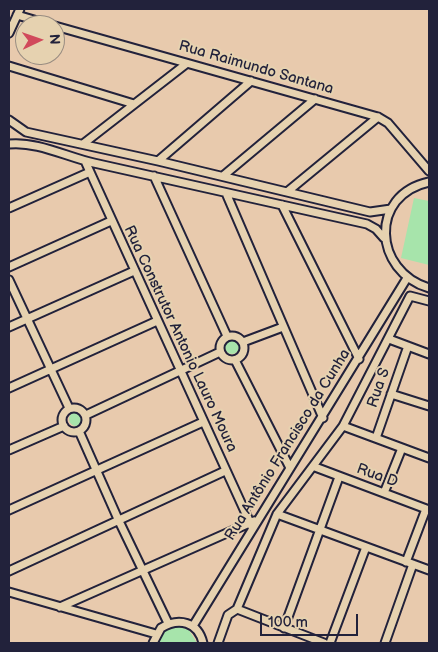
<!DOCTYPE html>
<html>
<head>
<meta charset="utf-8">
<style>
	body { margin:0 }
	#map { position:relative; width:438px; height:652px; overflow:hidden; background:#e8caad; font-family:"Balsamiq Sans",sans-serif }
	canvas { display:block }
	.frame { position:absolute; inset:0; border:10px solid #22223b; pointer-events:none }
	.north { position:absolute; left:15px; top:15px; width:50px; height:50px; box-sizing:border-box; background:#e6d2b0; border:1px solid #988c81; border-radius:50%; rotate:87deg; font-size:14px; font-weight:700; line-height:20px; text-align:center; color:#22223b }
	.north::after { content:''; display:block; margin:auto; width:18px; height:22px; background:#d1495b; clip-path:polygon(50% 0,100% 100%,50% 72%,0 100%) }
	.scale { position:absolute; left:260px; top:614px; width:98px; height:22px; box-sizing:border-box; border:2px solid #22223b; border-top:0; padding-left:6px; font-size:15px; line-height:18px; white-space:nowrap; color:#22223b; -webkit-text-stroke:4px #e6d2b0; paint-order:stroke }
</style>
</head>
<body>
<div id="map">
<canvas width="438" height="652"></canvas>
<div class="frame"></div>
<div class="north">N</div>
<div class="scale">100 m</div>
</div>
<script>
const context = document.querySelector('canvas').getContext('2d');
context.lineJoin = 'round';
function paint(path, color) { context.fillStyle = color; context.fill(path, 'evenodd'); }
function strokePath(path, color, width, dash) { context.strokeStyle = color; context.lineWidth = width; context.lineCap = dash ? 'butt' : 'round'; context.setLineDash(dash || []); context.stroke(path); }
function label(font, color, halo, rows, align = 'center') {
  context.font = font + ' "Balsamiq Sans",sans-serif'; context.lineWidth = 4; context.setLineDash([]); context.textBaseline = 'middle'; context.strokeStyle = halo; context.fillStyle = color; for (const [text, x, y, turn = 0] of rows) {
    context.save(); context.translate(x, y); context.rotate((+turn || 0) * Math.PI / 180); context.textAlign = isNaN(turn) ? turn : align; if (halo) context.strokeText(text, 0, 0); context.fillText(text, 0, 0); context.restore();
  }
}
paint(new Path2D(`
	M414,198L429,201V265L401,258Z
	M225 347a7 7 0 1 1 14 0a7 7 0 1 1-14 0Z
	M69 419a7 7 0 1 1 14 0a7 7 0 1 1-14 0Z
	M177,626L189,630L197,643H158L165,631Z`), '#a7e4ab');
const minor = new Path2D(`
	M17,15L51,25
	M55,26L378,117L388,123L429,171
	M9,33L20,9
	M9,66L134,104
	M9,120L26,132L158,161L370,212L391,209
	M9,144C37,141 67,157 94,163C185,183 276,204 367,224L376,229L384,238
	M83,144L186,64
	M85,161L252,527
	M158,161L251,81
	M154,176L227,336
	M223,176L315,99
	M429,182C369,195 373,271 429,288
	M287,192L378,117
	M226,193L323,418
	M282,205L359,359
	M9,208L90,172
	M9,267L111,221
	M9,280L69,408
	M9,327L134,271
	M220 348a12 12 0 1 1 24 0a12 12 0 1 1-24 0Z
	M389,339L429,354
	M243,342L283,327
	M235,360L290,468
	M9,388L157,321
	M391,394L429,406
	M62 420a12 12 0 1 1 24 0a12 12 0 1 1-24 0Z
	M86,415L220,352
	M343,426L429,458
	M79,431L118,519L168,623
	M376,438L408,346
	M9,450L64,426
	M315,467L429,510
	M384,493L402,448
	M9,510L203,422
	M277,514L429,570
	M406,562L426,509
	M9,571L225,471
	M9,592L156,634
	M60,607L254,521
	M237,609L324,643
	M193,626L407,278
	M284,628L339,477
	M153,643L161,628C179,617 198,622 203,643
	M218,643L228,615L237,609L277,514L343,426L410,296L429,301
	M330,643L366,547
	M385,643L413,564`);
strokePath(minor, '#22223b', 11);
strokePath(minor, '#e6d2b0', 7);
label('15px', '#22223b', '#e6d2b0', [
	["Rua Raimundo Santana",256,68,16],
	["Rua Construtor Antonio Lauro Moura",180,339,65],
	["Rua S",379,388,-71],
	["Rua Antônio Francisco da Cunha",288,445,-58],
	["Rua D",377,476,20]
]);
</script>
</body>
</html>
